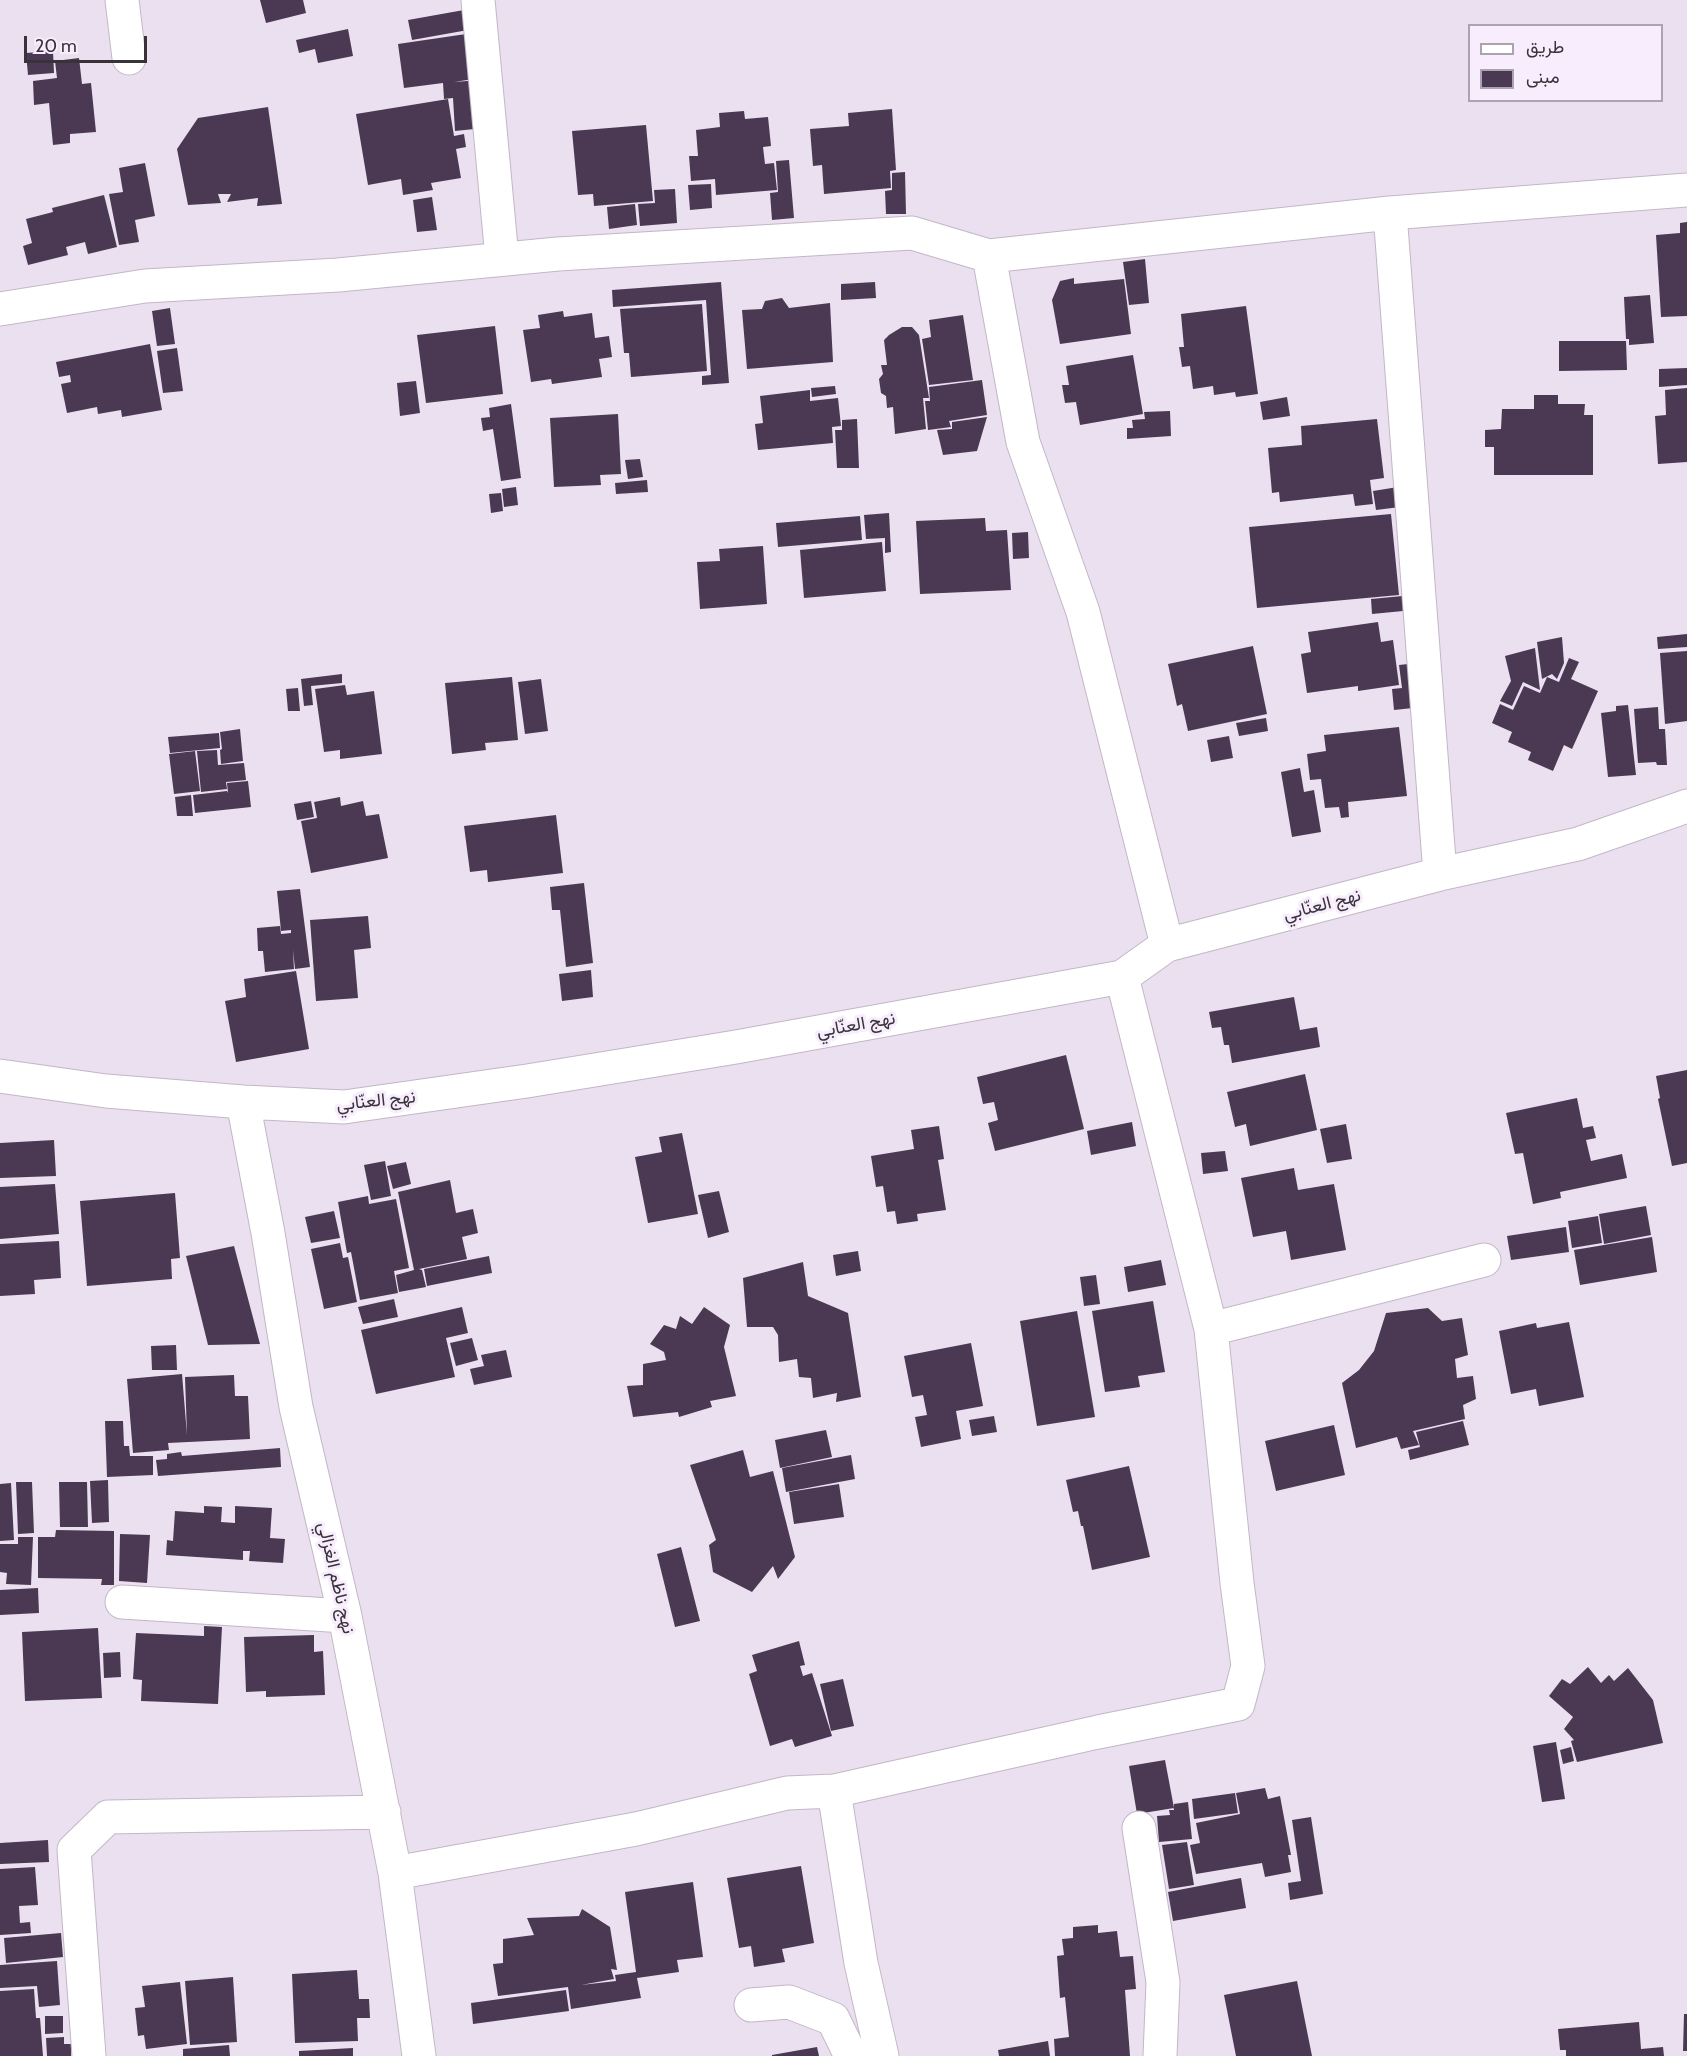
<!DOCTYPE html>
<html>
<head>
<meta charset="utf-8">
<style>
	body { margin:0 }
	#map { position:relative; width:1687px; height:2056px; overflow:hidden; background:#ebe0f0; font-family:Cabin,Vazirmatn,sans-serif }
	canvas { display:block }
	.legend { position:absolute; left:1468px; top:24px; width:195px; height:78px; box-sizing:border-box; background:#f8edfd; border:2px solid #aba3af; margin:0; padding:8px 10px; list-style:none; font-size:18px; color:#373339 }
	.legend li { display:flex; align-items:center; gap:12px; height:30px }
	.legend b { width:30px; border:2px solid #aba3af }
	.scale { position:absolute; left:24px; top:36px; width:123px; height:27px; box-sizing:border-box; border:3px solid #373339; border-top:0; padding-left:8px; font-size:18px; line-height:21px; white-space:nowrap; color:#373339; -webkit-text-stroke:4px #f8edfd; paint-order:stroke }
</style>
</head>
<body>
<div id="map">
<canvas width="1687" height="2056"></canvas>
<ul class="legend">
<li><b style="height:8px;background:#fff"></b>طريق</li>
<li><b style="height:16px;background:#4b3953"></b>مبنى</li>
</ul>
<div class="scale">20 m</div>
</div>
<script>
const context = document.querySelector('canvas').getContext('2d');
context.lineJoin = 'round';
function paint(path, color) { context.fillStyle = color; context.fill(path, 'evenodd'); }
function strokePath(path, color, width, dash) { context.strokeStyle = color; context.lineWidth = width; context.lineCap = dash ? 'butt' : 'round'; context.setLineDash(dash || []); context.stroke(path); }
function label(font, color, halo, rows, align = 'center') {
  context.font = font + ' Cabin,Vazirmatn,sans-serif'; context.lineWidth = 6; context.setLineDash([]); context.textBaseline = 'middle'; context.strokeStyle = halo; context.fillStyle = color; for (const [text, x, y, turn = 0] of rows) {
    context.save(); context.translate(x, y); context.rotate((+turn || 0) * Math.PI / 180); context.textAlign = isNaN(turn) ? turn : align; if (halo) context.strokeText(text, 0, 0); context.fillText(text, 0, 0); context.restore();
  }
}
paint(new Path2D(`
	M260,0H303L306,13L266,23Z
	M464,10L468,30L412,40L408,20Z
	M348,29L353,56L318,63L315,49L299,53L296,40Z
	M466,34L480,78L454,82L480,80L484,128L455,131L453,98L444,99L443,83L404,88L398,44Z
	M53,51L54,73L28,75L26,53Z
	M79,58L82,84L91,83L96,132L70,134V143L53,145L49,103L34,105L33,81L57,78L55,61Z
	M448,99L454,136L464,134L466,147L456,149L461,178L431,183L433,190L403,195L401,179L368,185L356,114Z
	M268,107L282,204L257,206L258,198L227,202L231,194H218L221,203L188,205L177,149L198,118Z
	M892,109L896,170L890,171L891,188L824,194L822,165L813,166L810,129L849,126L848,113Z
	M744,111L745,119L768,117L771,146L763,147L765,164L774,163L777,190L716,195L715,179L691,181L689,156H698L696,130L720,127L719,113Z
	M646,125L653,201L594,206L593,194L578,195L572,131Z
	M789,160L794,218L772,220L770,193L778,192L776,161Z
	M145,163L155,216L135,220L139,242L119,245L109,194L123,192L119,168Z
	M905,172L906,214H886L885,191L892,190V173Z
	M711,184L712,208L690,210L688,185Z
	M675,189L677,223L640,226L638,204L655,203L654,190Z
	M104,195L117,247L88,254L85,242L66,247L68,255L28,265L23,246L32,243L26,219L53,212L52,208Z
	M432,197L437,230L417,232L413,200Z
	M635,204L637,225L609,229L607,207Z
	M1687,222V316L1661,317L1656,235L1680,233V223Z
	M1145,259L1149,303L1129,305L1123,262Z
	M1074,278V284L1124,279L1131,334L1060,344L1052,300L1060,281Z
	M721,282L729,383L702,385V376L711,375L706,300L613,307L612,290Z
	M875,282L876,298L841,300V284Z
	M1650,295L1654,343L1629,345V339H1626L1624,297Z
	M782,298L789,308L830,303L833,362L747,369L742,310L762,309L765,301Z
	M702,304L707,371L631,377L629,353H624L620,309Z
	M1246,306L1258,394L1236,397L1235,392L1214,395L1213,386L1193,389L1190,366L1182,367L1179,347H1184L1181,314Z
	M170,308L175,344L157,346L152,311Z
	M563,311L564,317L592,313L595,338L609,336L612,357L599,359L602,377L552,384L551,379L531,382L523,330L540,328L538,315Z
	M963,315L973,380L929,385L922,339L931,337L929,320Z
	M495,326L503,394L426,403L417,335Z
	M902,327H912L919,335L929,398H923L926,429L895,434L893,407L887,408L886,396L881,393L879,379L883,374L881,365H887L884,340L889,335Z
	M1559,341H1626L1627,370L1559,371Z
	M150,344L162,410L122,417L121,410L98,414L97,407L67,413L61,384L71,382L70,375L59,377L56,362Z
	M177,348L183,391L163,393L157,351Z
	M1133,355L1143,414L1080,425L1076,402L1065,403L1062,385H1069L1066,366Z
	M1687,368V385L1659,387V369Z
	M982,380L987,415L949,421L951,427L928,430L925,401H930L929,387Z
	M416,381L420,413L400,416L397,383Z
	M835,386L836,394L812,397L811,388Z
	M1687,388V462L1658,464L1655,416L1666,415L1665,390Z
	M810,390V401L838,398L841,426L832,427L833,443L758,450L755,424L763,423L760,396Z
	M1534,395H1558V404H1585L1584,415H1593V475H1494V447H1485V430L1501,429L1502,409H1534Z
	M1287,397L1290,416L1263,420L1260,402Z
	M511,404L521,478L501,481L493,429L483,431L481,418L490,417L489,408Z
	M1170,411L1171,436L1127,439V428H1133L1132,420L1145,419L1144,412Z
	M618,414L621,474L600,475L601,485L554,487L550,418Z
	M987,417L977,451L943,455L937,430L952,429V422Z
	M857,419L859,468H837L835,430H842V420Z
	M1377,419L1384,478L1370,480L1373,504L1355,506L1353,494L1280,502L1279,492L1272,493L1268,448L1302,445L1301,426Z
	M640,459L643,477L628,479L625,460Z
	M647,480L648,492L616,494L615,483Z
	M516,487L518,505L504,507L502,489Z
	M1398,487L1400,507L1376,510L1373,491Z
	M501,493L503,511L491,513L489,494Z
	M889,513L891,552L885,553V538L866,539L864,515Z
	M1391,514L1399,595L1257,608L1249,527Z
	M860,516L862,540L778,547L776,523Z
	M985,518L986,531L1007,530L1011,590L920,594L916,521Z
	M1028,532L1029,558L1013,559L1012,533Z
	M882,542L886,591L804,598L800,550Z
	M763,546L767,604L700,609L697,562L720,561L719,549Z
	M1413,595L1404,617L1403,611L1372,614L1371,599Z
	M1378,622L1381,642L1393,640L1399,685L1358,691V686L1307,693L1301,654L1311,652L1308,632Z
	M1687,634V647L1658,649L1657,637Z
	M1562,637L1564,663L1557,679L1552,674L1542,679L1537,642Z
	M1253,646L1267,714L1188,731L1182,704L1177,706L1168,664Z
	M1535,648L1540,690L1523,682L1512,706L1500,701L1511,681L1505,656Z
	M1687,651V721L1665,724L1660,653Z
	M1569,658L1579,662L1571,679L1598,691L1572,749L1564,745L1553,771L1528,760L1531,752L1508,742L1512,732L1492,723L1500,704L1513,710L1524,686L1540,693L1547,677L1559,682Z
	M1408,664L1413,708L1394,710L1392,689L1402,688L1399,665Z
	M342,674V683L311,686L313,705L304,706L301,679Z
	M512,677L518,740L485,743L486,750L452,754L445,683Z
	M541,679L548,731L525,734L518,682Z
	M345,685L347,695L374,691L382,754L340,759V750L324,752L315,689Z
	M298,688L300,711H288L286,689Z
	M1628,705L1636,775L1608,777L1601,713L1616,711V706Z
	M1658,707L1659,729H1665L1667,765H1657L1656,762L1638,763L1634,709Z
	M1266,718L1268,731L1239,736L1236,723Z
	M1399,727L1407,796L1348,802L1349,817L1341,818L1339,807L1325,808L1321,779L1310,780L1307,754L1326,751L1324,735Z
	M240,729L243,761L221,764L220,750L222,749L220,732Z
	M219,733L220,748L170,753L168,737Z
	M1229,736L1233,758L1211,762L1207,740Z
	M217,750L218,765L244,763L246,780L226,782L227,789L201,792L197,751Z
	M195,751L200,791L174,794L169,754Z
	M1300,768L1304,792L1314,790L1321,832L1292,837L1281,772Z
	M248,781L251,807L195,813L193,795L227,791L228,793L227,783Z
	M191,795L193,816H177L175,797Z
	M340,797L341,806L363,801L366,816L379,814L388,858L311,873L301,821L317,818L314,802Z
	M311,801L314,817L297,820L294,804Z
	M556,815L563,873L488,882L487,870L470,872L464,826Z
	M584,883L593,963L566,967L560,910H552L550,887Z
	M300,889L310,967L295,969L293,950L294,969L265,972L263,951H258L257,928L280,926L281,934L291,933V930L281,931L277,891Z
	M368,916L371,948L354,950L358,998L316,1001L310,920Z
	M591,970L593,997L562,1001L559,974Z
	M296,971L309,1049L236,1062L225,1001L246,997L244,979Z
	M1294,997L1300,1030L1317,1027L1320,1047L1232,1063L1229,1045H1224L1221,1027L1212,1028L1209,1012Z
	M1066,1055L1084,1129L995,1151L988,1123L998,1120L994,1102L983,1104L977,1077Z
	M1687,1070V1163L1672,1166L1658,1099L1660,1098L1656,1076Z
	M1305,1074L1317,1130L1250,1146L1246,1124L1235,1127L1227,1092Z
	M1577,1098L1583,1128L1593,1126L1596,1138L1586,1140L1591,1161L1622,1154L1627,1178L1560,1192L1561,1198L1533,1204L1523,1153L1515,1154L1506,1113Z
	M1132,1122L1136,1146L1091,1155L1087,1131Z
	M1346,1124L1352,1159L1327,1163L1320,1129Z
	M939,1126L944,1159L938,1160L946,1210L917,1214L918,1221L897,1224L895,1211L887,1212L883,1186L876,1187L871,1156L914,1149L911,1130Z
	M682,1133L698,1214L648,1223L635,1157L662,1152L659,1137Z
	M54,1140L56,1176L0,1178V1143Z
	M1225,1151L1228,1171L1203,1174L1201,1153Z
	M385,1161L391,1196L371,1200L364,1165Z
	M406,1162L411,1184L393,1189L387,1166Z
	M1294,1168L1298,1190L1334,1184L1346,1250L1291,1260L1286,1231L1253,1237L1241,1178Z
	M450,1180L456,1213L473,1209L478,1233L462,1237L467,1259L419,1269L422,1270L426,1287L399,1292L396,1275L414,1270L398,1192Z
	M55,1184L59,1234L0,1239V1187Z
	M719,1191L729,1232L708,1238L698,1195Z
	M175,1193L180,1258L171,1259L172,1279L87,1286L80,1201Z
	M368,1196L369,1204L396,1199L409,1268L394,1271L398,1293L360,1300L351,1252L347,1253L338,1202Z
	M1646,1206L1651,1235L1604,1244L1599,1214Z
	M334,1211L340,1238L311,1243L305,1217Z
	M1598,1216L1602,1243L1572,1248L1568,1221Z
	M1566,1227L1569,1252L1511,1260L1507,1236Z
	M1652,1237L1657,1272L1580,1285L1574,1250Z
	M59,1241L61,1278L34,1280L35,1294L0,1296V1244Z
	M340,1243L343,1258L348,1257L357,1302L324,1309L311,1249Z
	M234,1246L260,1344L208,1345L186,1256Z
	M858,1251L861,1271L836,1276L833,1255Z
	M489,1256L492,1273L427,1286L424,1269Z
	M1161,1260L1166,1285L1128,1292L1124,1267Z
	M803,1262L808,1296L848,1313L861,1397L836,1402L837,1393L813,1398L811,1378L799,1377L797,1359L779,1362L778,1335L773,1327H747L743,1278Z
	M1096,1275L1100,1304L1084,1306L1080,1277Z
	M394,1299L398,1317L363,1324L358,1307Z
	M1153,1301L1165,1372L1138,1376L1140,1387L1105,1392L1092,1311Z
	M462,1307L468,1333L446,1338L455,1377L376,1394L361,1330Z
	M704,1307L730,1325L724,1347L736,1396L710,1401L712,1407L679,1417L678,1412L633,1417L627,1386L643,1385V1364L666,1360L664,1352L650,1344L664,1325L676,1329L680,1316L692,1324Z
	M1428,1308L1442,1321L1462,1318L1468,1355L1455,1359L1457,1378L1473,1376L1476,1399L1463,1405L1465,1419L1413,1431L1419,1445L1401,1449L1397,1437L1356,1448L1342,1383L1359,1370L1374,1351L1386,1313Z
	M1077,1311L1095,1417L1037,1426L1020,1321Z
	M1569,1322L1584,1397L1539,1406L1536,1389L1511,1394L1499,1331L1536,1323L1537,1328Z
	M472,1338L478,1360L456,1366L450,1343Z
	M971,1343L983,1406L956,1411L961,1439L921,1447L915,1417L927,1415L923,1395L912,1397L904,1356Z
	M176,1345L177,1370H152L151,1346Z
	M506,1350L512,1377L474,1385L470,1369L484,1366L481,1355Z
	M182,1374L187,1435L185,1377L234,1375L235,1396H248L250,1439L168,1443L169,1450L133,1453L127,1379Z
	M994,1416L997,1432L972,1436L969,1420Z
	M105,1421H123L124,1446H129L130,1456H153V1475L107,1477Z
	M1463,1421L1469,1445L1410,1460L1408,1450L1420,1447L1416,1432Z
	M1334,1425L1345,1475L1276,1491L1265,1441Z
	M826,1430L832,1457L780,1468L775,1440Z
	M280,1448L281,1467L158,1476L156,1460L167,1459V1454L181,1452L182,1456Z
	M743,1450L750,1477L773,1471L795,1557L778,1579L773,1566L752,1592L713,1572L709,1545L716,1540L690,1465Z
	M851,1455L855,1479L786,1492L782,1468Z
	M1129,1466L1150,1557L1092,1570L1083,1526H1081L1078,1511L1073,1512L1066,1480Z
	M108,1480L109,1522L92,1523L90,1481Z
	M16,1482H32L34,1533L18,1534Z
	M59,1482H87L88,1527H60Z
	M11,1483L14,1540L0,1541V1484Z
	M839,1484L844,1517L794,1524L789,1492Z
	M204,1506L222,1507L221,1522L235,1523V1506L272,1508L270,1538L285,1539L283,1563L249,1561L250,1551H243V1560L166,1555L167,1540L173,1541L175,1511L204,1513Z
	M56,1530L114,1531V1585H101L102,1579L38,1578V1537H55Z
	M120,1534L150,1535L147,1583L119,1581Z
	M18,1537H33L31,1585L6,1584L7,1573L0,1572V1544H18Z
	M681,1547L700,1621L675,1627L657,1554Z
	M38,1588L39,1613L0,1615V1590Z
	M204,1626L222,1627L218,1704L141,1701L142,1680L133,1679L136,1633L204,1636Z
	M98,1628L102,1698L25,1701L22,1632Z
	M314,1635V1652L323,1651L325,1695L266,1697V1691L246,1692L244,1637Z
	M799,1641L805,1665L800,1666L803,1676L812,1673L832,1736L795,1747L792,1739L770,1746L749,1674L757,1671L752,1655Z
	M120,1652L121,1677L104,1678L103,1653Z
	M1588,1667L1601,1683L1609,1675L1614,1681L1628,1668L1653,1700L1663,1743L1577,1762L1571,1741L1574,1740L1564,1729L1573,1717L1549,1696L1562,1679L1570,1684Z
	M843,1679L854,1726L831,1731L820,1684Z
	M1556,1742L1565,1799L1542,1802L1533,1746Z
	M1571,1747L1574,1761L1563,1764L1560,1750Z
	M1165,1760L1174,1808L1137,1814L1129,1766Z
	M1265,1788L1268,1799L1280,1796L1291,1855H1288L1291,1872L1265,1877L1262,1863L1196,1874L1190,1845L1200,1843L1196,1823L1240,1814L1236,1793Z
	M1235,1793L1238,1813L1194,1819L1192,1799Z
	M1188,1802L1192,1839L1159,1842L1157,1816L1170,1815L1169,1810H1174V1804Z
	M1311,1817L1323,1894L1290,1900L1288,1883L1301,1881L1292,1820Z
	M48,1840L49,1862L0,1864V1843Z
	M1187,1842L1194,1885L1169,1889L1162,1845Z
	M801,1866L814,1943L782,1949L785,1962L754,1967L751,1946L739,1948L727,1878Z
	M35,1867L38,1905L19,1906L20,1923L30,1922L31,1933L0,1935V1869Z
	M1241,1878L1246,1908L1173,1921L1168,1892Z
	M693,1882L703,1957L677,1960L679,1972L637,1978L641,1998L571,2009L568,1987L498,1996L493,1964L503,1963V1939L534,1935L527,1918L579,1916L582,1909L610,1927L617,1970L611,1969L614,1979L581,1985L616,1981L615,1975L636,1972L625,1892Z
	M1098,1925V1933L1117,1931L1120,1957L1133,1956L1136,1989L1125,1990L1130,2056H1055L1054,2039L1069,2037L1065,1997L1060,1998L1057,1956L1064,1955L1062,1939L1073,1938V1927Z
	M61,1933L63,1957L6,1963L4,1938Z
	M57,1961L60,2005L39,2007L37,1986L0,1988V1965Z
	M357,1970L359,1999H369L370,2018H357L358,2041L295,2043L292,1974Z
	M233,1977L237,2042L190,2045L185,1981Z
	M1297,1981L1312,2056H1236L1224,1995Z
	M180,1982L187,2044L146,2049L144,2035L138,2036L135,2008L145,2007L142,1986Z
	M34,1989L36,2018H40L43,2056H0V1991Z
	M566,1990L569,2011L473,2024L471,2003Z
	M1684,2014H1687V2051H1683Z
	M45,2016H63V2033L45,2034Z
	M1639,2022L1641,2049L1663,2047L1664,2056H1566V2050H1560L1558,2029Z
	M64,2037V2044H71V2056H47L46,2038Z
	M1048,2041L1050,2056H999L998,2050Z
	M229,2045L230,2056H183V2049Z
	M817,2047L819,2056H772V2055Z
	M353,2048V2056H299V2051Z`), '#4b3953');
const minor = new Path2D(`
	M122,0L129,58
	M478,0L502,258
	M1390,213L1440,874
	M989,256L1390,213L1687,190
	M0,309L145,286L338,275L558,254L912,233L989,256L1023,442L1083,612L1167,945
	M0,1076L106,1091L243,1102L344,1107L527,1081L736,1047L1122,977L1167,945L1440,874L1578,844L1687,806
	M243,1102L268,1233L296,1407L345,1616L395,1873L419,2056
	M1211,1329L1484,1260
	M122,1602L345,1616
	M834,1791L1098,1732L1238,1704L1248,1666L1237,1583L1211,1329L1122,977
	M1139,1828L1163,1982L1160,2056
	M395,1873L636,1829L787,1793L834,1791L861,1963L882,2056
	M751,2005L789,2002L833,2019L851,2056
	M89,2056L74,1850L108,1817L384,1812`);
strokePath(minor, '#c2b7c6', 35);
strokePath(minor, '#fff', 33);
label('18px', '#373339', '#f8edfd', [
	["نهج العنّابي",1322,905,-15],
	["نهج العنّابي",856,1025,-10],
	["نهج العنّابي",376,1101,-6],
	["نهج ناظم الغزالي",336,1578,77]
]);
</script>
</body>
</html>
